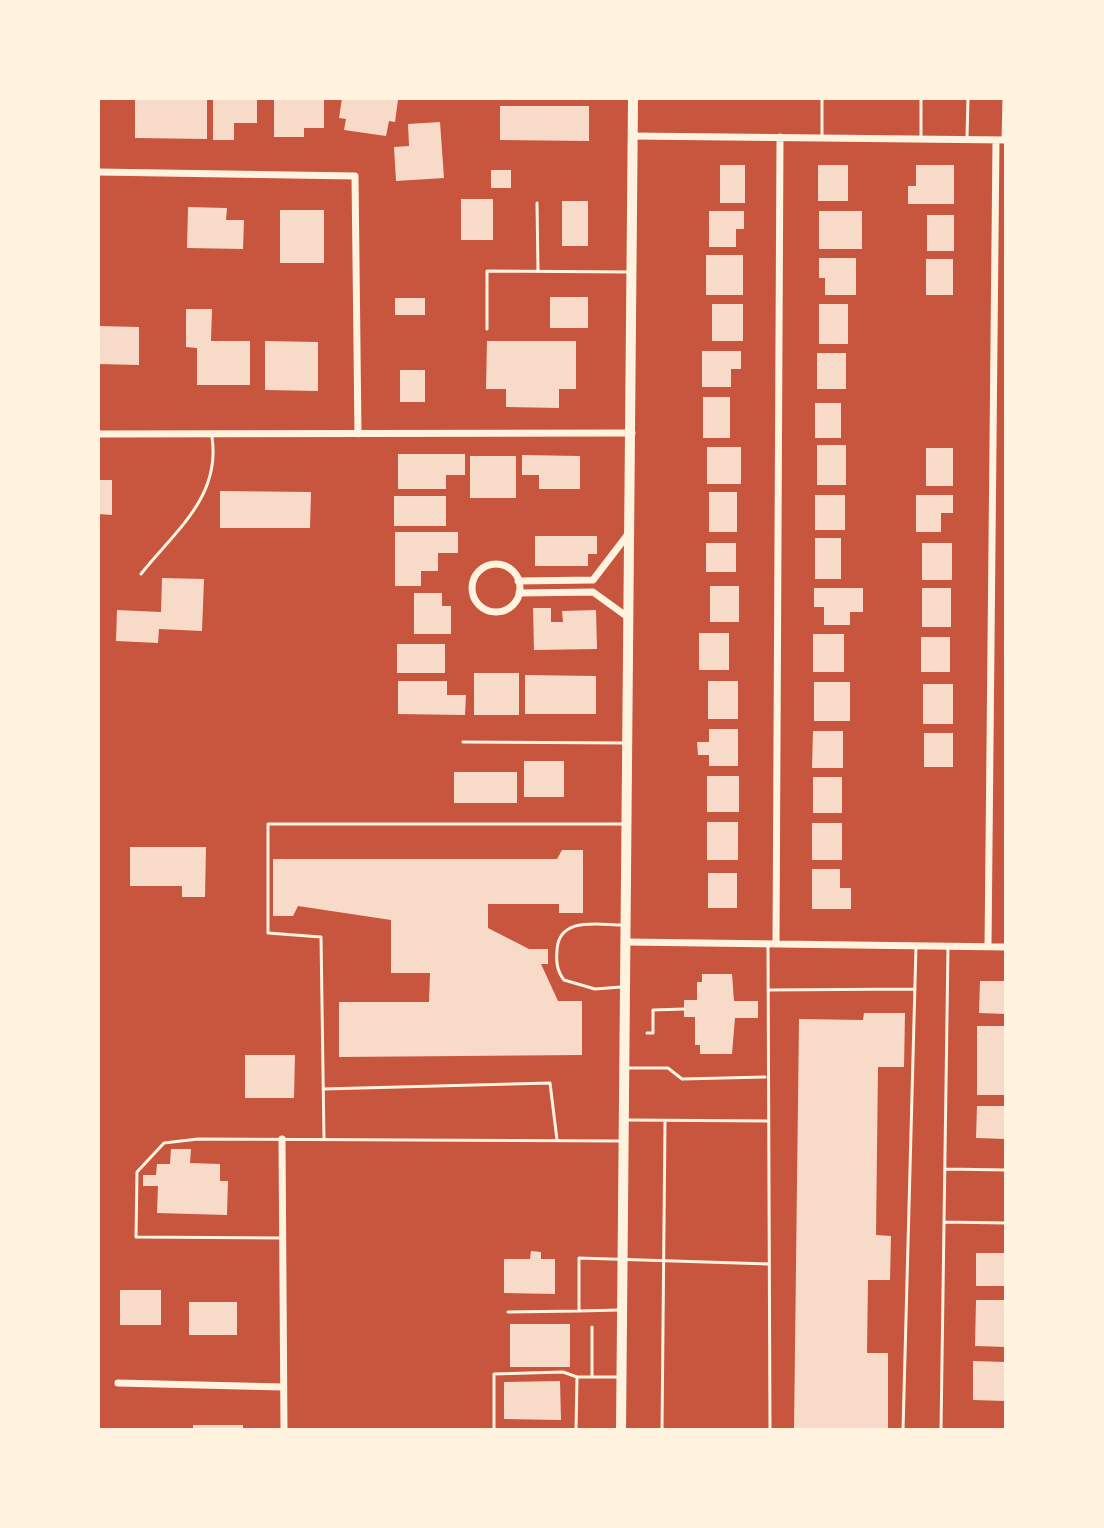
<!DOCTYPE html>
<html>
<head>
<meta charset="utf-8">
<style>
	body { margin:0 }
	#map { position:relative; width:1104px; height:1528px; overflow:hidden; background:#c8553d; font-family:Lora,serif }
	canvas { display:block }
	.frame { position:absolute; inset:0; border:100px solid #fff3e0; pointer-events:none }
</style>
</head>
<body>
<div id="map">
<canvas width="1104" height="1528"></canvas>
<div class="frame"></div>
</div>
<script>
const context = document.querySelector('canvas').getContext('2d');
context.lineJoin = 'round';
function paint(path, color) { context.fillStyle = color; context.fill(path, 'evenodd'); }
function strokePath(path, color, width, dash) { context.strokeStyle = color; context.lineWidth = width; context.lineCap = dash ? 'butt' : 'round'; context.setLineDash(dash || []); context.stroke(path); }
paint(new Path2D(`
	M135,98H207V139L135,138Z
	M213,98H257V123H234V140H213Z
	M274,98H324V128H304V137H274Z
	M342,98L398,100L395,122L389,121L386,136L344,130L346,119L339,118Z
	M500,106H589V141L500,140Z
	M440,122L444,178L396,181L394,147L409,146L408,124Z
	M720,165H745V203H720Z
	M818,165H848V201H818Z
	M916,165H954V204H908V186H916Z
	M491,170H511V188H491Z
	M461,199H493V240H461Z
	M562,201H588V246H562Z
	M188,207L227,208L226,220H244L243,249L187,248Z
	M280,210H324V263H280Z
	M709,211H744V229H736V247H709Z
	M819,211H862V249H819Z
	M927,215H954V251H927Z
	M706,255H743V295H706Z
	M819,258H856V295H825V278H819Z
	M926,259H953V295H926Z
	M550,297H588V328H550Z
	M395,298H425V315H395Z
	M712,304H743V341H712Z
	M819,304H848V344H819Z
	M186,309H212L211,341H250V385H197V348L186,347Z
	M98,326L139,327V365L98,364Z
	M265,341L318,342V391L265,390Z
	M487,341H576V389H559V408L506,407V389H486Z
	M702,351H741V369H731V387H702Z
	M817,353H846V389H817Z
	M400,370H425V402H400Z
	M703,397H730V438H703Z
	M815,403H841V438H815Z
	M817,445H846V485H817Z
	M707,447H741V484H707Z
	M926,448H953V486H926Z
	M398,454H465V475H446V489H398Z
	M522,455L580,456V489H539V475H522Z
	M470,456H516V498H470Z
	M98,480H112V515L98,514Z
	M220,491L311,492L310,528H220Z
	M709,492H737V532H709Z
	M815,495H845V530H815Z
	M916,495H953V513H941V532H916Z
	M394,496H446V526H394Z
	M395,532H458V553H438V571H421V586H395Z
	M535,536H597V554H588V566H535Z
	M815,538H841V579H815Z
	M706,543H736V572H706Z
	M922,543H952V580H922Z
	M162,578L204,579L202,631L159,629L158,643L116,641L117,610L161,612Z
	M710,586H739V622H710Z
	M814,588H863V612H850V625H824V607H814Z
	M922,588H951V627H922Z
	M414,593H442V606H451V634H414Z
	M533,608H551V622H563L562,611L596,610L597,649L534,650Z
	M699,633H729V670H699Z
	M813,634H844V672H813Z
	M921,637H950V672H921Z
	M397,644H445V673H397Z
	M474,673H519V715H474Z
	M525,675L596,676V714H525Z
	M398,681H447V695H466L465,715L398,714Z
	M708,681H738V719H708Z
	M814,682H850V721H814Z
	M923,684H953V724H923Z
	M709,729H738V766H709V755H698L697,742H709Z
	M813,731H843V768H812Z
	M924,733H953V767H924Z
	M524,761H564V797H524Z
	M454,772H517V803H454Z
	M707,776H739V812H707Z
	M813,777H842V813H813Z
	M707,822H738V860H707Z
	M812,823H842V860H812Z
	M130,847H206L205,897H182V886H130Z
	M562,850H583V913H559V904H488V928L529,949H548V964H541L558,1001H582V1055L339,1057V1002H429L430,973H391V920L298,906L293,916H273V859H557Z
	M812,869H840V888H851V909H812Z
	M708,873H737V908H708Z
	M702,974H732L734,1001H758V1018H735L732,1054H700V1045H695V1017H684V1000H697V982H702Z
	M980,981H1006V1014L979,1013Z
	M864,1013H905L904,1067H878L876,1235L891,1236L890,1280H868L867,1353H888V1430H794L799,1019L863,1020Z
	M977,1026H1006V1095H977Z
	M245,1055H295L294,1098H245Z
	M977,1106H1006V1139L976,1138Z
	M171,1149H191L190,1163L220,1164V1181H228L227,1215L157,1213L158,1186H143V1175H156L157,1164H170Z
	M531,1251L541,1252V1259H555V1294L504,1293V1259H530Z
	M976,1253H1006V1286H976Z
	M120,1290H161V1325H120Z
	M976,1300H1006V1347L975,1346Z
	M189,1302H237V1335H189Z
	M510,1324H570V1367H510Z
	M973,1361L1006,1362V1401L973,1400Z
	M560,1381L561,1420L504,1419V1382Z
	M193,1425H243V1430H193Z`), '#f7dbc8');
strokePath(new Path2D(`
	M647,1033H653V1010L684,1009`), '#fff3e0', 3);
strokePath(new Path2D(`
	M484,98H513
	M822,98V138
	M967,138L968,98
	M921,139V98
	M1003,140L1004,98
	M537,203L538,271
	M487,329V271L629,272
	M141,574C175,531 221,497 212,437
	M463,742L625,743
	M768,946L770,1430
	M621,987L595,989L564,980C557,971 556,962 557,950C559,916 598,925 623,925
	M768,990L915,989
	M629,1068H668L682,1079L765,1077
	M323,1089L550,1083L557,1140
	M628,1120L768,1121
	M324,1139L321,937L268,933V824H624
	M946,1169L1006,1170
	M944,1222L1006,1223
	M281,1238L136,1237L137,1172L164,1143L198,1139L620,1141
	M579,1311L619,1310
	M508,1312L579,1311V1258L769,1264
	M592,1327V1377
	M494,1430V1374L563,1372L577,1377
	M576,1430L577,1377H618
	M662,1430L665,1121
	M903,1430L916,946
	M941,1430L948,947`), '#fff3e0', 3);
strokePath(new Path2D(`
	M633,136L1006,140
	M98,172L355,176L358,434
	M98,434L632,433
	M472 588a24 24 0 1 1 48 0a24 24 0 1 1-48 0Z
	M518,581L593,580L629,533
	M519,593L593,592L629,618
	M627,942L1006,947
	M776,942L780,137
	M988,946L996,140
	M282,1139L284,1430
	M118,1383L282,1387`), '#fff3e0', 7);
strokePath(new Path2D(`
	M621,1430L633,98`), '#fff3e0', 10);
</script>
</body>
</html>
